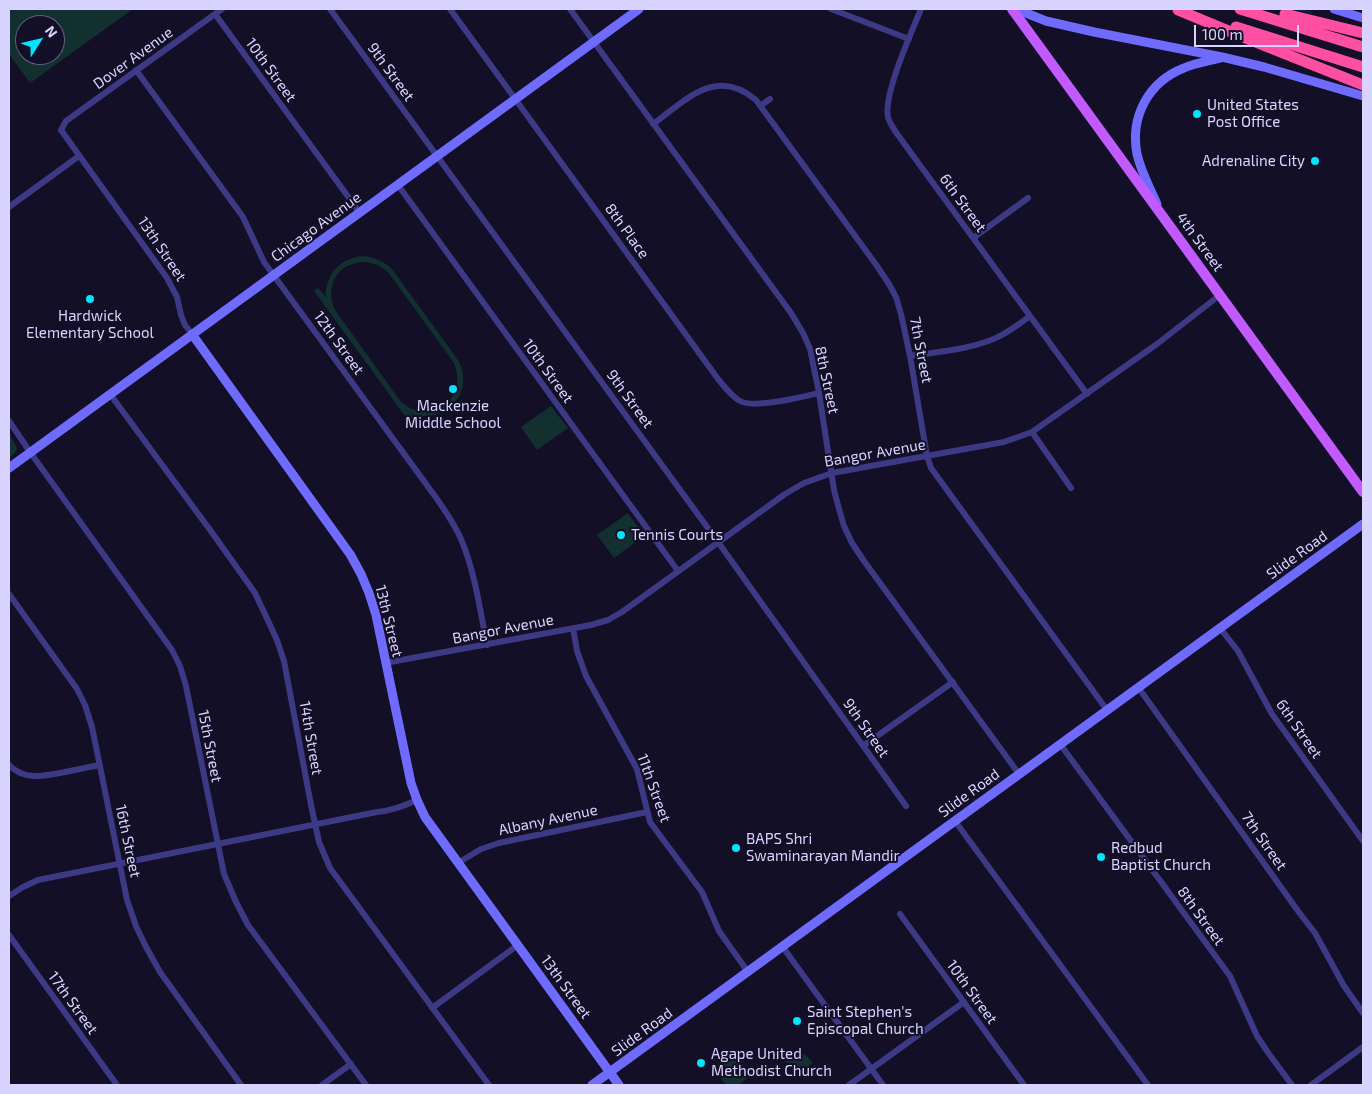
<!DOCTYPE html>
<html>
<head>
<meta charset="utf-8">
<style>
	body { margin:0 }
	#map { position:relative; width:1372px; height:1094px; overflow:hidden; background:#130f26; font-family:"Exo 2",sans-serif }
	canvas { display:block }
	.frame { position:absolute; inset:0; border:10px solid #d9d4ff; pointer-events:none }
	.north { position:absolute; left:15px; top:15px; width:50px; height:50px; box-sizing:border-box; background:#130f26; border:1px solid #625e7d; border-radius:50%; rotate:54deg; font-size:14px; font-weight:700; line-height:20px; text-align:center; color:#d9d4ff }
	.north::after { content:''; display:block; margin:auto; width:18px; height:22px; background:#00e5ff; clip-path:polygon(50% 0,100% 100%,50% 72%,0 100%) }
	.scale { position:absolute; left:1194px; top:25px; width:105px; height:22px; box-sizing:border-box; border:2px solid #d9d4ff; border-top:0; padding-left:6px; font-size:15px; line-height:18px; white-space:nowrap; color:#d9d4ff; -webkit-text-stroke:4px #130f26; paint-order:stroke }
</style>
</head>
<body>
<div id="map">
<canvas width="1372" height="1094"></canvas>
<div class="frame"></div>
<div class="north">N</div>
<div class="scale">100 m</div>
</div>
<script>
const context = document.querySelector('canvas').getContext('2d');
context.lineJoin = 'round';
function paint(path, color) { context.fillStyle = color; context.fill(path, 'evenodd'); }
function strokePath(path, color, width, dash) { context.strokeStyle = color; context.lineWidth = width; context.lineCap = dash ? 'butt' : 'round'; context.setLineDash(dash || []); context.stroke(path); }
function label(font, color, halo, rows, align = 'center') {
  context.font = font + ' "Exo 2",sans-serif'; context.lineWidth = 4; context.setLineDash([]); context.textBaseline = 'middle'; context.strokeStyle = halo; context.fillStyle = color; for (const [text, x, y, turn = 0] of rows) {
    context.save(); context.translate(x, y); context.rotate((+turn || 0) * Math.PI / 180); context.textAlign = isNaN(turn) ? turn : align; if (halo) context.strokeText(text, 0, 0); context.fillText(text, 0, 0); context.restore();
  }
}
paint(new Path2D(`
	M9,9H133L30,83L9,54ZM25,25H55V55H25Z
	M362,256C374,257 384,261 392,269L456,357C478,390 447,425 411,414L418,424L413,427L314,291L318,288L326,297C325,275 340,258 362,256ZM366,262L378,265L388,272L454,363C469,399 431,427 401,402L335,310C324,285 338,262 366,262Z
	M551,406L568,428L537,450L521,427Z
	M9,433L17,448L15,453L9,458Z
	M628,513L644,536L614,558L597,535Z
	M790,1052L806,1055L813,1063L803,1070L785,1062Z
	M731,1055L748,1078L738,1085H726L713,1068Z`), '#12302f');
strokePath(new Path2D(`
	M1297,9L1312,13`), '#0c2248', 2);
strokePath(new Path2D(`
	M330,9L718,542L906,806
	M450,9L718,379C725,387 731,396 740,401C754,409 802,397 819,393
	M570,9L791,313L803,333L810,349L819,393L834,490L839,509L844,526L852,543L864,561L1019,774
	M831,9L909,39
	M921,9C912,31 883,95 888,117C889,122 893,127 895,131L1087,394
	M215,14L360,213
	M136,70L243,217L264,262L437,499C446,512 455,525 461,539C475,572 480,610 487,645
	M760,106L770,99
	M653,124C686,100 716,66 756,100L877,266L889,284L896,297L901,314L910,356L927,456L931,468L1107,710
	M398,185L678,571
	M9,207L79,156
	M973,238L1028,198
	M192,334L185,325L181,315L177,297L167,278L61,130L66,121L222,9
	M910,356C937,352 965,350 991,340C1005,335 1018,325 1030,316
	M110,394L213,534L255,593L277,640L284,661L311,805L319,842L330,868L489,1085
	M9,421L30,452L172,650L180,666L186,686L224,874L236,902L248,925L366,1085
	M1032,432L1071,488
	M9,594L77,689L85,705L92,727L127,900L136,926L145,945L160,972L241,1085
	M573,628L577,651L586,676L637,769L650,822L702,892L719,931L748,972
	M1220,628L1238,651L1272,714L1363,841
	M385,663L591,625L608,620L622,612L785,494L804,483L832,473L1004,442L1032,432L1157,344L1220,295
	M1138,687L1298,911L1315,933L1344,986L1363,1013
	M1060,744L1230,976L1257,1036L1269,1054L1292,1085
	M863,746L953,682
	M9,765C24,781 45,776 65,772C76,770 88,767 100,765
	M955,821L1148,1085
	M458,863L481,849L499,843L647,812
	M9,896L23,887L38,880L377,812C391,811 404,806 417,800
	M900,914L1024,1085
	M9,935L117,1085
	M782,946L883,1085
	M432,1008L518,945
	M322,1085L351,1064
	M849,1085L964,1002
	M1311,1085L1363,1047`), '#3d3a85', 6);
strokePath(new Path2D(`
	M1016,9L1046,21L1094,32L1222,57L1264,67L1363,96
	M1334,9L1363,18
	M1157,204C1150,188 1141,172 1137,154C1130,117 1148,82 1184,68C1195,63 1209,61 1221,58
	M192,334L350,554L361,574L369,593L376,615L411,783L417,800L425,817L619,1085
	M9,468L639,9
	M592,1085L1363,524`), '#6f6bff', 9);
strokePath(new Path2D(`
	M1012,9L1363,492`), '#c25bff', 10);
strokePath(new Path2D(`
	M1240,9L1363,47
	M1178,10L1248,39L1363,85
	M1285,14L1363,33
	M1236,27L1363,67`), '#ff4fa3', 11);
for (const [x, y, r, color] of [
	[1197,114,5,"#00e5ff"],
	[1315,161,5,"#00e5ff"],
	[90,299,5,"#00e5ff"],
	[453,389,5,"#00e5ff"],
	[621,535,5,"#00e5ff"],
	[736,848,5,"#00e5ff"],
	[1101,857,5,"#00e5ff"],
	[797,1021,5,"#00e5ff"],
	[701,1063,5,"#00e5ff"]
]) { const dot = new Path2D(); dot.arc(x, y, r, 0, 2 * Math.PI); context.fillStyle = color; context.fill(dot); strokePath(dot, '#130f26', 2); }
label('15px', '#d9d4ff', '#130f26', [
	["Dover Avenue",133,58,-36],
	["10th Street",271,70,54],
	["9th Street",391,72,54],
	["6th Street",963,203,54],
	["Chicago Avenue",316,227,-36],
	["8th Place",627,231,54],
	["4th Street",1200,242,54],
	["13th Street",162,249,56],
	["12th Street",339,343,54],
	["7th Street",921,350,79],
	["10th Street",548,371,54],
	["8th Street",827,380,78],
	["9th Street",630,399,54],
	["Bangor Avenue",875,453,-10],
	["Slide Road",1297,555,-36],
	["13th Street",389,621,76],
	["Bangor Avenue",503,629,-11],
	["9th Street",866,728,55],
	["6th Street",1299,729,55],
	["14th Street",311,738,80],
	["15th Street",210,746,79],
	["11th Street",654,788,70],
	["Slide Road",969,793,-36],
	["Albany Avenue",548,820,-12],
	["16th Street",128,841,78],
	["7th Street",1264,841,55],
	["8th Street",1201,916,54],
	["13th Street",566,987,54],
	["10th Street",972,992,54],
	["17th Street",73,1003,54],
	["Slide Road",642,1032,-36]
]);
label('15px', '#d9d4ff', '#130f26', [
	["United States",1207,105],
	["Post Office",1207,122],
	["Adrenaline City",1305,161,"right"],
	["Hardwick",90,316,"center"],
	["Elementary School",90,333,"center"],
	["Mackenzie",453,406,"center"],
	["Middle School",453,423,"center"],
	["Tennis Courts",631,535],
	["BAPS Shri",746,839],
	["Swaminarayan Mandir",746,856],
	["Redbud",1111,848],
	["Baptist Church",1111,865],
	["Saint Stephen's",807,1012],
	["Episcopal Church",807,1029],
	["Agape United",711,1054],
	["Methodist Church",711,1071]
], 'left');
</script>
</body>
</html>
